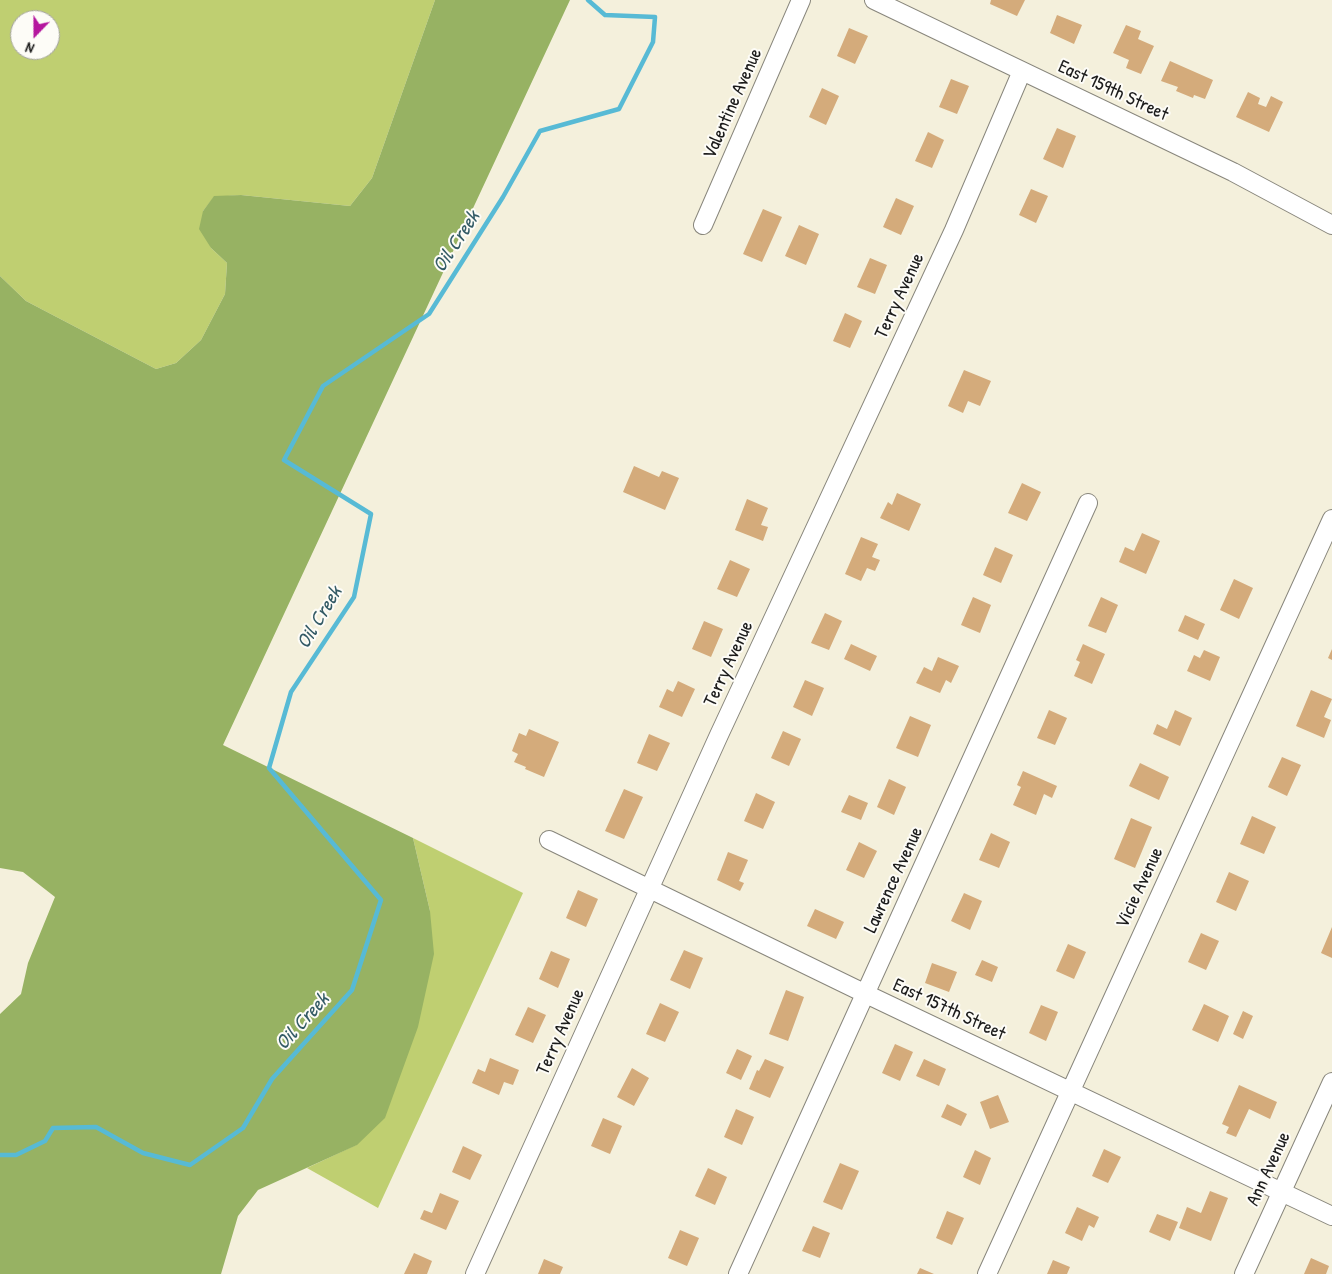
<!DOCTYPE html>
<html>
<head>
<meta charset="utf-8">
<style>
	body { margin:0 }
	#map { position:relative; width:1332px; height:1274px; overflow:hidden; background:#f4f0dc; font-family:"Patrick Hand",sans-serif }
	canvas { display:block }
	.north { position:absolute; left:10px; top:10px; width:50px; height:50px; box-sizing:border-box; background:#fdfcf7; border:1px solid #a3a29f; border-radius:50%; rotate:202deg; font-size:14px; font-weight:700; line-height:20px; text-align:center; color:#1c1c1c }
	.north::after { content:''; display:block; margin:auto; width:18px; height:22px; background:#b5179e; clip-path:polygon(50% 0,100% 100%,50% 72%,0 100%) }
</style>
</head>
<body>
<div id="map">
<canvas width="1332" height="1274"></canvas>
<div class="north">N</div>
</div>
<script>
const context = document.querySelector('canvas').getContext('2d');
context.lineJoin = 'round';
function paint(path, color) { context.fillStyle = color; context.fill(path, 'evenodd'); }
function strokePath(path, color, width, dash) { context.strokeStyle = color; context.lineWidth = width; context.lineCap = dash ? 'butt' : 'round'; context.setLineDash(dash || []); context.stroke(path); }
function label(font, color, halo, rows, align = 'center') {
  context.font = font + ' "Patrick Hand",sans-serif'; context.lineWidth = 4; context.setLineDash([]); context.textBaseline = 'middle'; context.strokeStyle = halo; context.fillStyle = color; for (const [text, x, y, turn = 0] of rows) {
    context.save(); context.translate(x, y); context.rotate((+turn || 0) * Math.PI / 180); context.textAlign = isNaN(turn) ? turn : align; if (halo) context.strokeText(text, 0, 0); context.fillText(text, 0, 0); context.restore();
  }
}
paint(new Path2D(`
	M0,0H435L372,178L350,206L241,195L214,197L203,211L211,248L227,263L225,294L201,340L176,363L156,369L26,301L0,276ZM20,20H50V50H20Z
	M413,838L523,893L378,1208L307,1168L356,1145L430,911Z`), '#bfcf71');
paint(new Path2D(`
	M435,0H570L223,745L413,838L430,911L434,954L418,1027L385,1118L357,1145L258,1190L238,1216L221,1274H0V1014L21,994L28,963L55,897L23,872L0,868V276L26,301L156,369L176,363L201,340L225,294L227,263L211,248L199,229L203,211L214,196L241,195L350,206L372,178Z`), '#97b263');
strokePath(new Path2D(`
	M0,1155H16L45,1141L53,1128L96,1127L143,1153L190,1165L243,1128L272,1079L352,990L381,900L269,768L291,692L354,597L371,514L284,460L323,386L429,314L503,197L540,131L619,109L653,42L655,17L605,15L588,0`), '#57bad5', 4.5);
paint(new Path2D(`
	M991,0H1025L1017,16L990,4Z
	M1057,15L1082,25L1074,44L1050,33Z
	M1126,25L1141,31L1138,39L1154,46L1141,74L1126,68L1129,60L1113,53Z
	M849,28L868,36L855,64L837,56Z
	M1170,61L1213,80L1205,99L1194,95L1193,98L1176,91L1178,87L1161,81Z
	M951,79L969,86L957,114L939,107Z
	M822,88L839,96L826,125L809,117Z
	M1248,92L1260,98L1258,104L1266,107L1271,96L1283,102L1269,132L1236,117Z
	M1057,128L1076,136L1063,168L1043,159Z
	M928,132L944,140L932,168L915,161Z
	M1031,189L1048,196L1036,223L1019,215Z
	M896,198L914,206L901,235L883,227Z
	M763,209L782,217L762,262L743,254Z
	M799,225L819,234L806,265L785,256Z
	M870,258L887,265L875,294L857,287Z
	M845,313L862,321L850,348L833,341Z
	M964,370L991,381L980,406L968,401L963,413L948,406Z
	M634,466L659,477L662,471L679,478L665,510L623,492Z
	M1022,483L1041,492L1027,521L1008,513Z
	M897,493L921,504L909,531L880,518L888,502L892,505Z
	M747,499L768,508L761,525L768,527L763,541L735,530Z
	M1142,533L1160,541L1146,574L1119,562L1125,547L1134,551Z
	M861,537L878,544L872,557L880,560L875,571L867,568L861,581L845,574Z
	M995,547L1013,555L1001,583L983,575Z
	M730,560L750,569L737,597L717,589Z
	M1234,579L1253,588L1239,619L1220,610Z
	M973,597L991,605L980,633L961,625Z
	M1101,597L1118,605L1106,633L1088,626Z
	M825,613L842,621L829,650L811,643Z
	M1185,615L1205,624L1198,640L1178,631Z
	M704,621L723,629L711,657L692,649Z
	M851,644L877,656L870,671L844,659Z
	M1083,644L1105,654L1092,684L1074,676L1080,662L1076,660Z
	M1332,649V660L1328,658Z
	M1204,650L1220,657L1210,681L1187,671L1194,655L1200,658Z
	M938,657L959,666L951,683L946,680L940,693L916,683L924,667L932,671Z
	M805,680L824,688L812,716L793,707Z
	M678,681L695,689L682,717L659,707L667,689L673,692Z
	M1311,690L1332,699L1324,717L1331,720L1324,738L1296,726Z
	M1049,710L1067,718L1055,745L1037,738Z
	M1175,710L1192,718L1180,746L1153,734L1157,724L1167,729Z
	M910,716L931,725L918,757L896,748Z
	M529,729L559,742L544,777L525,769L526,767L514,762L518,754L512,751L519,733L526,736Z
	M783,731L801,739L789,766L771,758Z
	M649,734L670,743L657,771L637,763Z
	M1282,757L1301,765L1287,796L1268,787Z
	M1140,763L1169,777L1159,800L1129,786Z
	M1023,771L1057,786L1052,798L1044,794L1036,815L1013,805L1021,787L1017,785Z
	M889,779L906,787L894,815L877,807Z
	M624,789L643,797L624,839L605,831Z
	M756,793L775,802L763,829L744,821Z
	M849,795L868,803L861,820L841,812Z
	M1252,816L1276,827L1264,854L1240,844Z
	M1131,818L1152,827L1135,868L1114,859Z
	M991,833L1010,842L999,868L979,860Z
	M859,842L877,851L864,878L846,870Z
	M728,852L748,860L739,881L744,883L740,891L717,880Z
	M1229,872L1249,881L1236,911L1216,902Z
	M578,890L598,899L586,927L566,918Z
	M964,893L982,901L970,930L951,921Z
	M815,909L844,922L836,939L807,926Z
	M1332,927V958L1321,953Z
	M1201,933L1219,941L1206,970L1188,962Z
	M1068,944L1086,952L1074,979L1056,971Z
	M684,950L703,958L690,989L670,980Z
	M551,951L570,959L558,988L539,979Z
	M982,960L998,967L992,982L975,975Z
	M932,963L957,972L949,992L925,983Z
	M786,990L804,997L788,1041L769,1034Z
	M660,1003L679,1012L665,1042L646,1034Z
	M1204,1004L1229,1016L1218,1042L1192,1030Z
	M1041,1005L1058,1012L1046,1041L1029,1033Z
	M528,1007L546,1015L533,1043L515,1035Z
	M1243,1011L1253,1016L1243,1039L1233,1034Z
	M895,1044L913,1052L900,1081L882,1073Z
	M737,1049L752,1056L741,1080L726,1073Z
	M490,1058L519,1070L513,1085L504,1082L499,1095L472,1083L478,1069L485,1072Z
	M765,1059L784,1067L770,1098L749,1089L757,1070L759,1071Z
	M924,1059L946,1069L939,1086L916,1076Z
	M632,1068L649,1078L634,1106L617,1097Z
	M1239,1085L1277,1102L1270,1119L1249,1109L1236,1137L1226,1133L1229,1127L1222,1124Z
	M998,1095L1009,1122L990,1129L980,1102Z
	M947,1104L967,1114L961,1126L941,1117Z
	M736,1109L754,1117L742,1145L724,1137Z
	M603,1118L622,1126L610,1154L591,1146Z
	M463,1146L482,1155L470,1180L452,1172Z
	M1104,1149L1121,1157L1108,1183L1092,1176Z
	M975,1150L991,1158L980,1185L963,1177Z
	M840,1163L859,1171L842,1210L823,1202Z
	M708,1168L727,1177L715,1205L695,1196Z
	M1210,1191L1228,1198L1211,1241L1179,1228L1187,1207L1201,1213Z
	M440,1193L459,1201L446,1230L420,1219L424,1210L432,1213Z
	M1077,1207L1099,1217L1094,1228L1089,1225L1082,1241L1065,1233Z
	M947,1211L964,1218L952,1245L936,1238Z
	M1157,1214L1178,1222L1170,1241L1149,1232Z
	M813,1226L830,1233L820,1258L802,1251Z
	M680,1230L699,1238L687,1266L668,1258Z
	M414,1253L432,1261L427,1274H404Z
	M1311,1258L1329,1266L1326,1274H1304Z
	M544,1259L563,1267L560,1274H538Z
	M1053,1260L1070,1267L1067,1274H1047Z
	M920,1268L934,1274H917Z`), '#d4ab7b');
const minor = new Path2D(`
	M874,0L1233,172L1332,225
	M703,225L801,0
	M549,840L866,994L1332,1216
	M475,1274L719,735L954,230L1022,71
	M738,1274C854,1017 973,761 1088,503
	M987,1274L1332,519
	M1244,1274L1332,1082`);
strokePath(minor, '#88867c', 20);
strokePath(minor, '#fff', 18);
label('19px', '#1c1c1c', '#fdfcf7', [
	["East 159th Street",1113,91,25],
	["Valentine Avenue",733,104,-66],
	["Terry Avenue",900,296,-65],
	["Terry Avenue",729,664,-65],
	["Lawrence Avenue",894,880,-65],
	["Vicie Avenue",1140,888,-65],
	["East 157th Street",949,1010,25],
	["Terry Avenue",561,1032,-66],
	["Ann Avenue",1269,1169,-65]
]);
label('italic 20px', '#345b66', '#fdfcf7', [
	["Oil Creek",457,242,-57],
	["Oil Creek",320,618,-59],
	["Oil Creek",303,1022,-48]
]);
</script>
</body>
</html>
